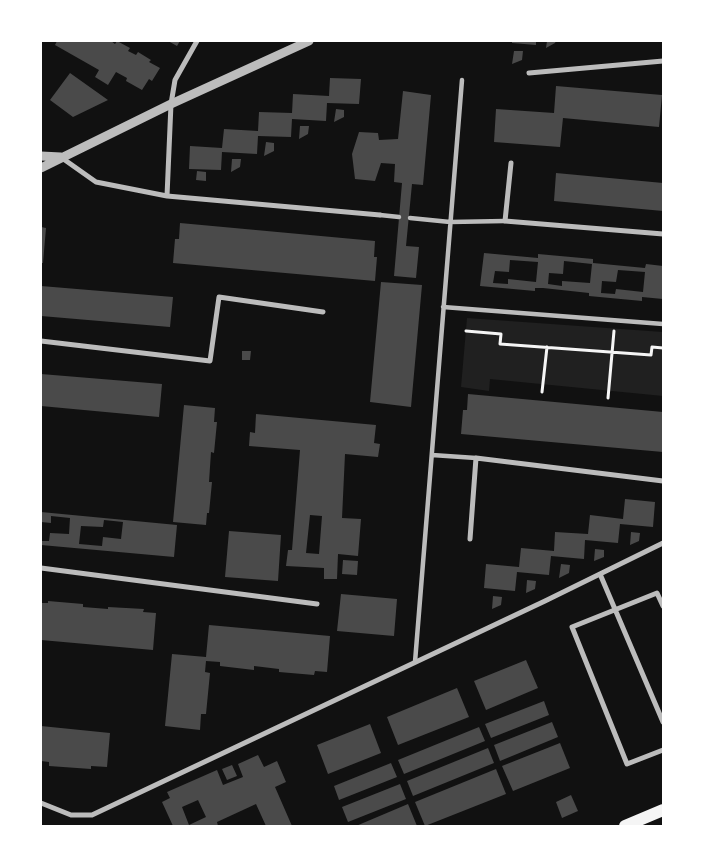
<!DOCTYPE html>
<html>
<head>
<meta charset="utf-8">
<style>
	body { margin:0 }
	#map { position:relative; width:704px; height:867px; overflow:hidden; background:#111; font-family:Helvetica,sans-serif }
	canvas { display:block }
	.frame { position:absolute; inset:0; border:42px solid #fff; pointer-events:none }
</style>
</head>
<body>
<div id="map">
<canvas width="704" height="867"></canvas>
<div class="frame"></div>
</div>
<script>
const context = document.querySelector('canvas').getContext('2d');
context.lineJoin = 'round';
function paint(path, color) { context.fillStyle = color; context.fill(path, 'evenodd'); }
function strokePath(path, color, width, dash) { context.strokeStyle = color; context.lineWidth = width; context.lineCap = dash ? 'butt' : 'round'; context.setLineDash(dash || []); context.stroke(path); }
paint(new Path2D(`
	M467,318L663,332V396L490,379L489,391L461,387Z`), '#202020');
paint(new Path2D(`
	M57,41H111L115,44L117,41L130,48L128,51L136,55L138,52L151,60L149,62L160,68L152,81L149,79L142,90L126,81L127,78L116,72L108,85L95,77L99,70L55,45Z
	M168,41H180L177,46Z
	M512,41H536V45L512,43Z
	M547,41H556L555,43L546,48Z
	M514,51H523L522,60L512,64Z
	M70,73L108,100L73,117L50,100Z
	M330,78L361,79L359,104L327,103L326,121L292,119L291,137L258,136L257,154L222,152L221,170L189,169L190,146L222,148L224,129L258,131L259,112L292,113L293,94L329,96Z
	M556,86L662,95L659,127L563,118L560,147L494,142L496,109L554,113Z
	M403,91L431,95L423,185L412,184L406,246L419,247L416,278L394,276L402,183L394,182L395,164L381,163L375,181L355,179L352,154L359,132L378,133L379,140L398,139Z
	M336,109L344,110V117L334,122Z
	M300,126H309L308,134L299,139Z
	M266,142L274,143V151L264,156Z
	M232,159H241L240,167L231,172Z
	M197,171L206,172V181L196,180Z
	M556,173L663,183V211L554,201Z
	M180,223L375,241L374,257H377L375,281L173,263L175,239H179Z
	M41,227L46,228L43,263H41Z
	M484,253L538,258V254L593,259V263L645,268L646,264L663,266V299L642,297V301L589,296V293L543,288H535V291L480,286ZM510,260L538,262L536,282L508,279V284L493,283L495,271L509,272ZM564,261L592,264L590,283L562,281V286L548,284L549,273L563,274ZM618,270L645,272L643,292L616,289L615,294L601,293L602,281L616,282Z
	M381,282L422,285L411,407L370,402Z
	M41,286L173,297L170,327L41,316Z
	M242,351H251L250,360H242Z
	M41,374L162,384L159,417L41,406Z
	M468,394L663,412V452L461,434L463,410H467Z
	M184,405L215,408L214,422H217L214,453L211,452L209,482H212L209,513H207L206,525L173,522Z
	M256,414L376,425L374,443L380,444L378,457L345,454L342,518L361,519L358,556L338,554L337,579H324V568L286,566L288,550H292L300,450L249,446L250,432L255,433ZM310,515L322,516L319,554L306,553Z
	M625,499L655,502L653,527L620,524L618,543L585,540L584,559L551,556L549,575L517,572L515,591L484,588L486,564L519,567L521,548L554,551L555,532L588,534L590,515L623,519Z
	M41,512L177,525L174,557L41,545V541H49L50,533L69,534L70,518L51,516V523L41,522ZM104,520L123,522L121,539L103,537L102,546L79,544L81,526L103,527Z
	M229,531L281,535L278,581L225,577Z
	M631,532L640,533L639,541L630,545Z
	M595,549L604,550V557L594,561Z
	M343,560L358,561L357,575L342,574Z
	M561,564L570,565L569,573L559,578Z
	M527,580L536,581L535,589L526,593Z
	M341,594L397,599L394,636L337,631Z
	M493,596L502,597L501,605L492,609Z
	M48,601L83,604V607L108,609V607L144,609L143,612L156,613L153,650L41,640V603H48Z
	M209,625L330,636L327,672L315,671L314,675L279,672V669L254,666V670L220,666V662L206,661L205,672L210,673L206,714H201L200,730L165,726L172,654L206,657Z
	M526,660L538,688L486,710L474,681Z
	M457,688L469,717L398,745L387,717Z
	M544,701L549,715L491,738L485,724Z
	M552,722L558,737L500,761L494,745Z
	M370,724L381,753L328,774L317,745Z
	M41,726L110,733L107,767L91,766V769L49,766V762L41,761Z
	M479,727L485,741L404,774L398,760Z
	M560,743L570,768L513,791L502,766Z
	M488,748L494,763L413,796L407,781Z
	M258,755L264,767L277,761L286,782L275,787L292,826H266L256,804L217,822L218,826H173L162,802L170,798L167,792L217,770L223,785L243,777L238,764ZM198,800L206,817L189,825L182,807Z
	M391,763L397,777L339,800L334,786Z
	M232,765L237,776L227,780L222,769Z
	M496,769L506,794L425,826L415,802Z
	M400,784L406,799L348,822L342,807Z
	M571,795L578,811L562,818L556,802Z
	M408,804L417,826H356Z`), '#4a4a4a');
strokePath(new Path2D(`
	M466,331L501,334L500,344L651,355L652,347L663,348
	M542,392L547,347
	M608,398L614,331`), '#f5f5f5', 3);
strokePath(new Path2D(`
	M380,215L399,217
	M410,218L450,222L505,221
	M443,307L663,324
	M432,455L476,458
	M415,662L462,80`), '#bcbcbc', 4.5);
strokePath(new Path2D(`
	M529,73L663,61
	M62,158L96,182L167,196L380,215
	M511,163L505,221L663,234
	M167,196L171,104L175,80L197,41
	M41,341L210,361L219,297L323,312
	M470,539L476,458L663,481
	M41,568L317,604
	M600,574L663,722
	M663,606L657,593L572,627L627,764L663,750
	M41,803L71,815H92L545,601L663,543`), '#bcbcbc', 5);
strokePath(new Path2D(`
	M41,156L61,157
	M41,168L171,104L309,41`), '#bcbcbc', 9);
strokePath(new Path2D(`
	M625,826L663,810`), '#f5f5f5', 12);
</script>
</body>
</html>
